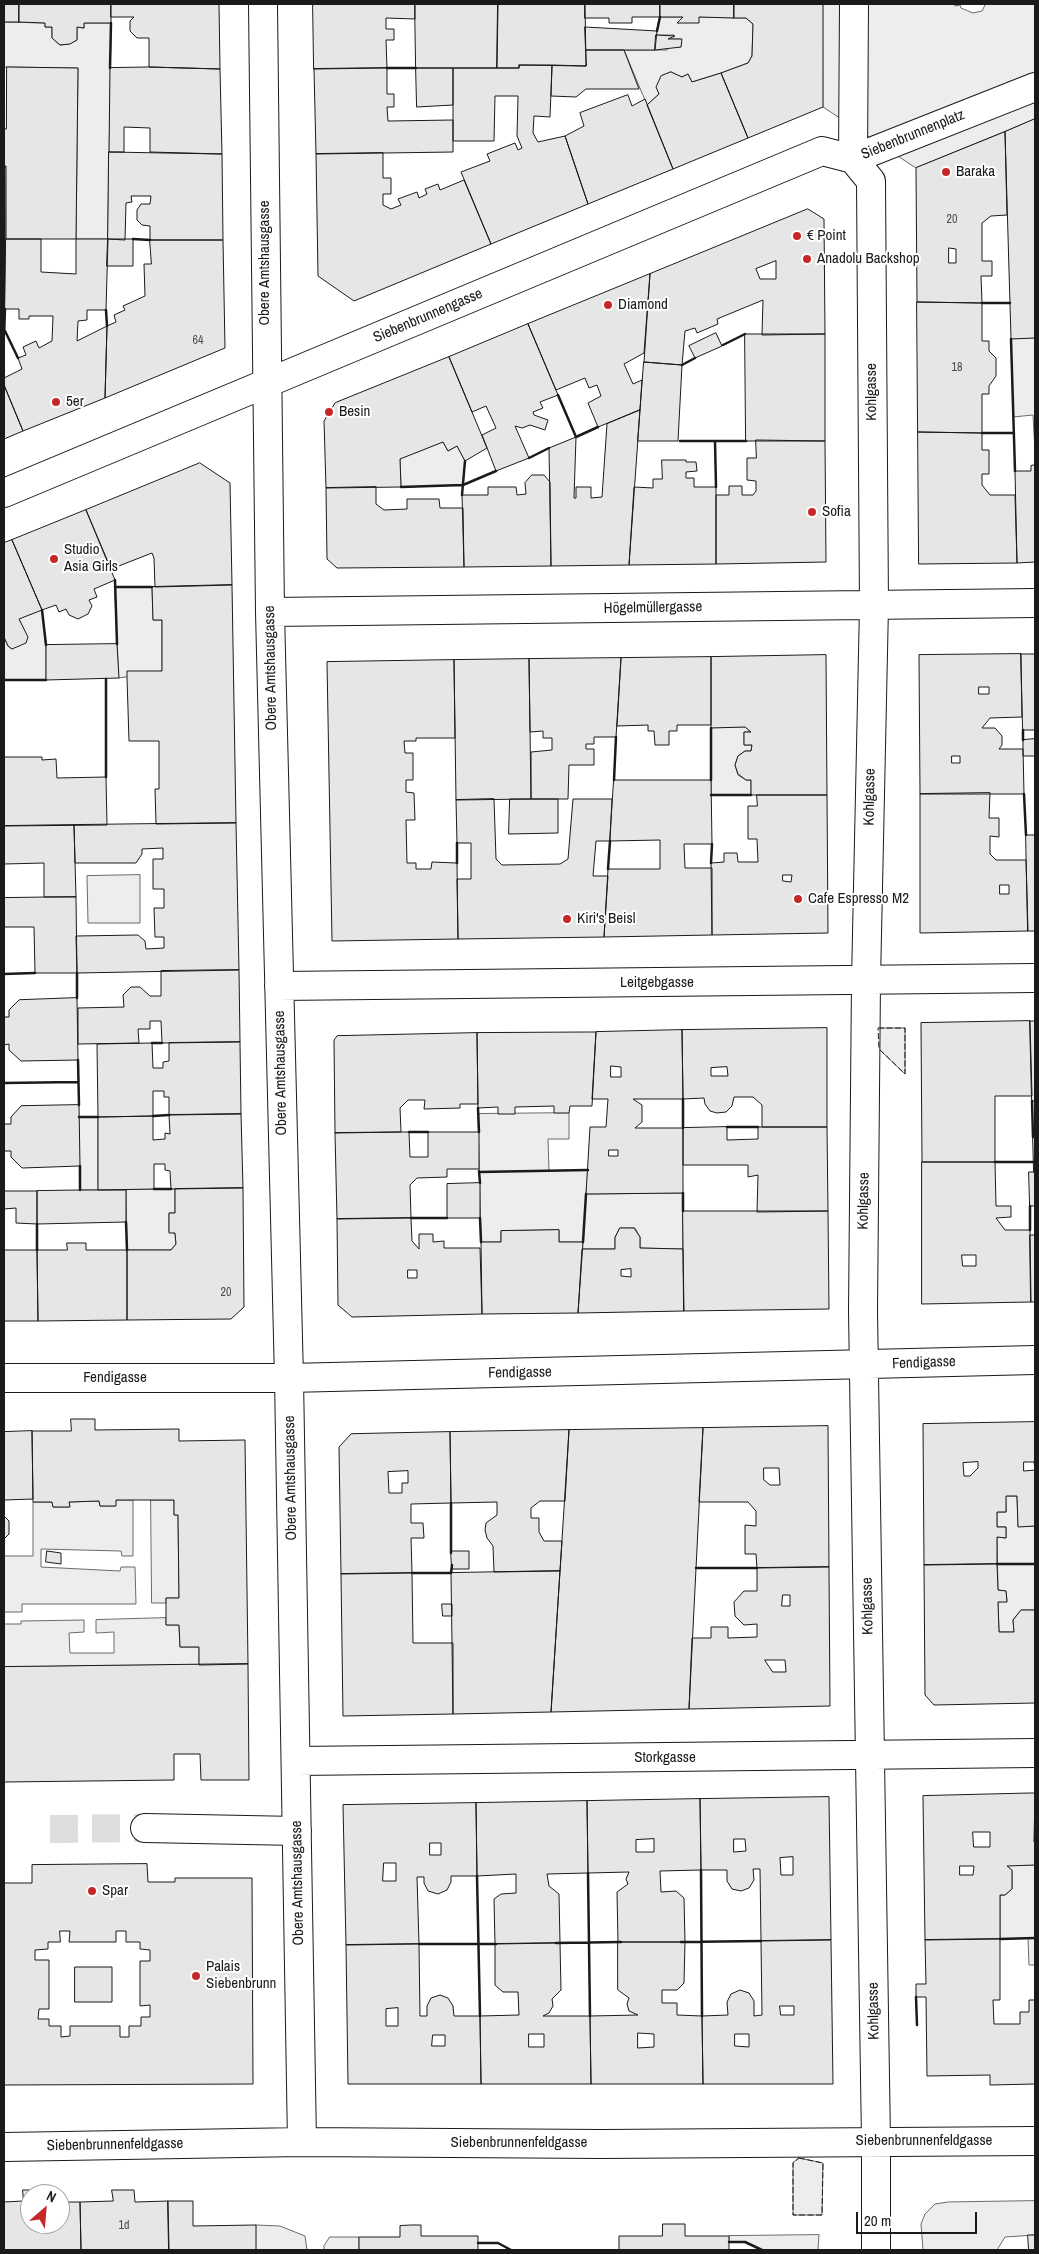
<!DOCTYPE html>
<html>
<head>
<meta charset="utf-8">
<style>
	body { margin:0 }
	#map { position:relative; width:1039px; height:2254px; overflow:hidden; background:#fff; font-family:"Archivo Narrow",sans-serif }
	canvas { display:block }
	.frame { position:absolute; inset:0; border:5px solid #1a1a1a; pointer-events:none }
	.north { position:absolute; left:20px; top:2184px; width:50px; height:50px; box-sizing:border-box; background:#fff; border:1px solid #a3a3a3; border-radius:50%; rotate:27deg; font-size:14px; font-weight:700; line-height:20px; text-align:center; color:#1a1a1a }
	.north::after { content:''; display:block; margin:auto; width:18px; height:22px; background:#c62828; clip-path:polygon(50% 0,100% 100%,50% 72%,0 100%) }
	.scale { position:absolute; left:856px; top:2212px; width:121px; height:22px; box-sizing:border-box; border:2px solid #1a1a1a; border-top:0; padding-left:6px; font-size:15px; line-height:18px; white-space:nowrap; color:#1a1a1a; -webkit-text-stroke:4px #fff; paint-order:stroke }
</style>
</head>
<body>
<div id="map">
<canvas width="1039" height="2254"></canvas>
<div class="frame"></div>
<div class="north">N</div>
<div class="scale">20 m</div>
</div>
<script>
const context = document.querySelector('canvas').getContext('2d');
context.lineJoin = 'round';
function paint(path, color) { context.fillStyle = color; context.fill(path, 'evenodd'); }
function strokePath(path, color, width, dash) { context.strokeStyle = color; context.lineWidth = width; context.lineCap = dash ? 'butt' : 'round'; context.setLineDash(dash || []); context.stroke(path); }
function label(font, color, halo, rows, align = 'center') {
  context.font = font + ' "Archivo Narrow",sans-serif'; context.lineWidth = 4; context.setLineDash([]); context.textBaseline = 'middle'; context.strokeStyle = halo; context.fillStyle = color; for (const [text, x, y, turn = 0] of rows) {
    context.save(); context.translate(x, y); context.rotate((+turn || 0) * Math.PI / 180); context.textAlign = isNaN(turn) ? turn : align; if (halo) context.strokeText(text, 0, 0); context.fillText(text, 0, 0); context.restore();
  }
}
const built = new Path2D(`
	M823,4H954L955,6L960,5L961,8L973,13L982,11L985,5L984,4H1035V119L916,168L823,107Z
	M660,17H683L678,23L699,17L746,18L753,24L752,56L748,63L721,73L692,82L688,74L682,77L671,72L661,77L659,94L647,105L624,50H667L668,47H681V39H668L674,35H656Z
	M4,22L45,23V27H52V38L60,45L69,44L77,40V27L84,28V23H111L108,239H76L78,68L4,67Z
	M4,166H6L5,331H4Z
	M1035,338V452L1033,415L1013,417L1011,339Z
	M443,442L448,451L457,446L465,461L463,485L401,487L400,459Z
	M115,587H152L153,620H162V671L119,678Z
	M42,610L46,645V680H4V637L8,646L12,649L27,637L19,619Z
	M745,727L751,732H744V745H752L751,751H745L738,756L735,765L738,775L746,780H751V795H711V728Z
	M140,875V923H88L87,876Z
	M878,1028H905V1074L879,1049Z
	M569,1113V1139H548L549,1171L588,1170L586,1194L683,1193V1249L640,1248V1237L635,1228H620L615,1237V1249H582L583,1242H559V1230L501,1231V1242H481L478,1114Z
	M79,1117H98V1190H80Z
	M175,1189V1213H169V1232L175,1233L176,1244L171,1250H127L126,1190Z
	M1006,1496H1017L1018,1526H1035V1610H1021L1013,1620L1014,1632H999L998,1602L1007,1601L1006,1591L998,1590L997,1537L1006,1538V1527H997V1512H1006Z
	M116,1500H133V1556H122L121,1551L41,1549V1567L120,1571L121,1567H135L136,1604H22V1612H4V1556H33V1502H52L53,1507H69V1502L99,1501L100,1506H115Z
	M151,1500H174V1515H178L179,1598H166V1603H152Z
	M166,1618V1625H179L180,1647H199V1665L4,1667V1624H21V1621L84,1620V1632L69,1633L70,1653H114V1632L96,1633V1620Z
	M1035,1865V1965H1029L1028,1938L1000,1939V1895H1005L1012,1889V1871L1007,1866Z
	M799,2158L823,2163L822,2215H793V2163Z
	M1035,2201V2235L1005,2237L997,2250H923L921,2224L925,2214L935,2204L948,2202Z
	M256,2225L280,2226L305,2236L307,2250H256Z
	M819,2235L818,2250H762L745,2242H729V2236Z
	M330,2237H359V2250H324V2246Z`);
paint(built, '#ededed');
strokePath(built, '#6a6a6a', 1);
const building = new Path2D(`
	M4,4H19V22H4Z
	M19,4H111V23H84V28L77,27V40L70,44L60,45L52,38V27H45V23L19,22Z
	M111,4H219L220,69L149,67V38H137L130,31V21L134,17H111Z
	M313,4H415V19L386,18V29H394V40H386L387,68L314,69Z
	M415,4H498L497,68H416Z
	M498,4H585L586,66L519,65V68H497Z
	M585,4H660V17H632V23H609V18H585Z
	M660,4H734V18L699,17V23H677L683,17H660Z
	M734,4H823V107L748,138L721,73L748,63L752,56L753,24L746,18H734Z
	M585,27L657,31L655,50H586Z
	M656,35L675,36L668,39H682L681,47L655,50Z
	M586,50H624L639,89H586L576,97L551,96L552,65L586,66Z
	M519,65H552L550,117L534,116L533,133L538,142L565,136L588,204L491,244L461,172L490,161L487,154L515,143L518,150L522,148L517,136L518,96H495L494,141H453V68H519Z
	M7,67L78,68L76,239H6V166H4V129H6Z
	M149,67L220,69L222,154L150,152V128L124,127V152H109L110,68Z
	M387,68V94H394V107H387L388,121L453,120V152L316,154L314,69Z
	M416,68H453V105L417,107Z
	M671,72L682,77L688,74L692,82L721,73L748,138L673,169L647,105L659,94L656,87L661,76Z
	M628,95L632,106L645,99L673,169L588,204L565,136L584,126L580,113Z
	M1035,119V338L1011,339L1005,132Z
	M1005,132L1007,215L991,216L982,223V261H992V276H981L982,303L917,302L916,168ZM949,248L956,249V263H949Z
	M109,152L222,154L223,240H150V226L142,225L137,220V210L141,204H150L151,196H131L132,202L126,203L125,240L108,239Z
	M383,153V178H391V194H383V205L391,209L401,205L398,199L417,192L419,198L427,194L425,189L438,184L440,190L464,180L491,244L354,301L318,276L316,154Z
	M808,209L824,219L825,334L762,335L763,300L717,319L718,324L697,333L695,328L685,331L682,365L644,362L650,274ZM776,261V279H760L756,269Z
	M6,239H41V272L76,274V239H108L106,310H87V320L78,321L77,341L107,326L105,398L23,431L4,385V378L22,369L18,358L26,355L23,347L36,341L39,348L52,341L53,316H29V319H19V309H5Z
	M108,239H133V266H107Z
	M150,240H223L225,348L105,398L107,326L116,322L114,315L125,310L123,306L145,296L144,264H151Z
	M650,274L644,353L624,364L633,384L642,380L640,410L598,427L588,403L601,396L597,385L589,388L585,378L556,390L528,324Z
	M917,302L982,303V341H989V351L996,358V376L989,386V394H982V433L918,432Z
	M528,324L558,395L540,402L543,408L533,412L534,415L548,420L545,430L530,425L522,428L515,426L529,458L496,471L482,435L496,428L486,406L472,412L449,357Z
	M716,333L722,346L695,358L689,346Z
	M745,334H825V441H746Z
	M449,357L487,448L465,461L457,446L448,451L443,442L400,459L401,487L326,488L324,421L335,403Z
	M644,362L682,365L678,441H638Z
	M4,385L23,431L4,439Z
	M640,410L629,565L551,566L549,448L576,437L574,498H576V487H591V498L602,497L607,424Z
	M918,432L982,433V450H989V474H982V485L990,495H1015L1017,563L919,564Z
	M756,440L825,441L826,562L716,564V495H729V486H742V495H753L756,491V481L747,480V458H756Z
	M662,460H686V462H696L697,471L686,472V478H694V487H716V564L629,565L634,487L653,488V479H662Z
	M200,463L230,483L232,585L155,587L154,558L152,553L111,569L86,510Z
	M1035,465V562L1017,563L1015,471H1031V466Z
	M532,475H544L550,482L551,566L464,567L462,495H488V487H516L517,495L526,494L525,483Z
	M376,487V504L384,510L407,509V499H439L440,508H463L464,567L337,568L327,559L326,488Z
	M86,510L115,580L94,589L97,597L89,600L92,606L88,614L78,619L69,615L66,609L59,612L56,605L42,610L12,540Z
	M12,540L42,610L19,619L28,637L26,643L12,649L8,646L4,637V543Z
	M232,585L236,823L156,824L155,789H159V741H129L127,678V671H162V620H153L152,587Z
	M117,644L119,678L46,680V645Z
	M1021,654L1022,717L990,718L982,728H995L1002,736V745L999,749H1023L1024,794H920L919,655ZM979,687H989V694H979ZM952,756H960V763H952Z
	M1021,654H1035V730H1023Z
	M826,655L827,795H751V780H746L738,774L735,765L738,756L745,751H751L752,745H744V732H751L745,727L711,728V657Z
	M711,657V725H677V731H669V745H655L654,731H648V725L617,726L621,658Z
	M621,658L616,737H594V744H586V749H594V765H569L568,799H531V752L552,750V738H543V731L530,732L529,659Z
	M529,659L531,799L456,800L454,660Z
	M454,660L455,738H416V741H404L405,753H413V780H406V792L414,793L415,820H406L407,863H416V869H431L432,862L457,863L458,939L332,941L327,662Z
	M1035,739V756H1023V740Z
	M4,757H42V760L56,759L57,778L106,777L107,825L4,826Z
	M614,780H711L712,844H684L685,868H712V935L604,937L608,869H660V840L610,841Z
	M990,793L989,818H999V837L990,836V854L996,860H1026L1028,931L920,933V794ZM1000,885H1009V894H1000Z
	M757,795H827L828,933L712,935L711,863L724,862V853H737L738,862H758L757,839H748V806H757ZM783,875H792L791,882L783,881Z
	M494,799L496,859L502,865L560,864L568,859L573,799H612L610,841H596L593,876H608L604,937L458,939L457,879H471V843H457L456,800Z
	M510,799H558V833L509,834Z
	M236,823L239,970L77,973L76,936L138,935L145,941L146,949L164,948V937H155L154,908H164V889H153V859H163V848L142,849V854L136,863H75L74,825Z
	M74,825L76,897H44V863L4,864V826Z
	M1026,835H1035V931H1028Z
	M76,897L77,973H35L34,927H4V898Z
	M239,970L240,1042L162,1043L161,1021H150V1029H138L139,1043L78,1044V1008L124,1007L123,995L131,987H140L150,996H161V971Z
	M77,998L78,1060L21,1061L9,1050V1044L4,1045V1017H9V1010L19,1000Z
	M1030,1021H1035V1101H1032Z
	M1030,1021L1032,1096H995V1162H922L921,1023Z
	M827,1028V1127H762V1105L753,1097H734L732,1106L726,1112L717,1113L710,1111L705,1104L704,1098L683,1099L682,1030ZM727,1067L728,1076H711V1068Z
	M682,1030L683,1099H633L642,1105V1122L635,1128H683V1193L586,1194L590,1127H606L608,1099H592L596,1032ZM611,1066L621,1067V1077H611ZM609,1150H618V1156H609Z
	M586,1032H596L592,1106H570L569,1113H554V1106L515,1107V1114H498V1107L478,1108L477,1033Z
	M477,1033L478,1104H460V1108L424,1109L425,1100H408L400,1108L401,1132L335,1133L334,1040L337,1036Z
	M240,1042L241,1114L169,1115V1097H164V1091H153V1116L98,1117L97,1044L152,1043L153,1068H163V1062L169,1061V1043Z
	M79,1105L80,1166L22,1168L11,1157V1151H4V1124H11V1117L21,1106Z
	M241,1114L243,1188L171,1189L170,1171L165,1170V1164H154V1189L98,1190V1117L153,1116V1140L165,1139V1133L170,1134L169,1115Z
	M727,1127V1140L758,1139V1127H827L828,1211L757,1212L758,1175L748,1177V1165H683V1128Z
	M401,1132H409L410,1157H428V1132H479V1169H447V1177L417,1178L410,1185L411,1218L337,1219L335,1133Z
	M1033,1137H1035V1172H1034Z
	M922,1162H995L996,1206H1011V1217L996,1218L1005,1230H1030L1031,1302L922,1304ZM962,1255H976V1266H963Z
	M1029,1172H1035V1206H1030Z
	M480,1183V1218H447V1184Z
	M243,1188L244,1307L231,1319L127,1320V1250H171L176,1244L175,1233H169V1213H175V1189Z
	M80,1190H126V1222L37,1224V1191Z
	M4,1191H37V1224L16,1223V1208L4,1209Z
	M683,1211H828L829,1309L684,1311Z
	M411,1218L412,1241L419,1249V1234H433V1242L444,1241V1248H480L482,1314L352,1317L338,1305L337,1219ZM408,1270H417V1278H408Z
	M620,1228H634L640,1237V1248L683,1249L684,1311L578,1313L582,1249H615V1238ZM631,1269V1277L621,1276V1270Z
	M559,1230V1242H583L578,1313L482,1314L481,1242H501V1231Z
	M1030,1235H1035V1302H1031Z
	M67,1243H86V1250H127V1320L38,1321L37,1250H67Z
	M4,1250H37L38,1321H4Z
	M71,1419H95V1430L179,1429V1441L245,1440L248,1664L199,1665V1647H180L179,1625H166V1598H179L178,1515H174V1500H116V1506H100L99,1501L69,1502L70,1507H53L52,1502H33L32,1431H71Z
	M1035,1422V1526L1018,1527L1017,1496H1006V1512H997V1527H1006V1538L997,1537V1564L924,1565L923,1424ZM978,1462V1468L970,1476H964L963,1463ZM1024,1462H1034L1035,1470L1024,1471Z
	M828,1426L829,1567L757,1568L756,1554H745V1525L756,1526V1511L748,1502H699L703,1428ZM764,1468H779L780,1485H770L764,1480Z
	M703,1428L689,1709L551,1712L569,1430Z
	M569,1430L565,1501H540L531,1508V1518H539V1532L544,1541H562L560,1571L494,1572L493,1546L487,1538L485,1530L486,1523L497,1515V1502L451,1503L450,1432Z
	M32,1431L33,1499L4,1500V1432Z
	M450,1432L451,1503L411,1504V1523H423L424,1538H411L412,1573L341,1574L339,1447L351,1434ZM408,1471V1483H402V1493H389L388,1472Z
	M4,1516L9,1521V1534L4,1539Z
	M47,1551L61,1553V1564L46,1562Z
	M451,1551H469V1569H452Z
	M997,1564L998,1590L1006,1591L1007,1602H998L999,1632H1014L1013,1620L1021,1610H1035V1703L934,1705L925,1695L924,1565Z
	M829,1567L830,1706L689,1709L692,1638H711V1627H728V1638L757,1637V1624L744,1625L735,1616L734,1602L744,1591H757V1568ZM783,1595H790V1606H782ZM765,1660H785L786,1672H773Z
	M560,1571L551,1712L453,1714L451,1573Z
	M412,1573L413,1643H453V1714L343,1716L341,1574Z
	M442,1604H452V1616H443Z
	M248,1664L249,1780H201L200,1754H174V1780L4,1782V1667Z
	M1030,1793H1035L1034,1842H1035V1865L1007,1866L1012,1870V1889L1005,1895H1000V1939L925,1940L923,1796ZM973,1832H990V1847H974ZM960,1866H974L973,1875H960Z
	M829,1797L831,1940L761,1941L760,1869H753L754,1880L749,1888L741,1891L732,1889L727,1881V1870H701L700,1799ZM734,1839H745L746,1851L734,1852ZM793,1857V1875H781L780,1858Z
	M700,1799L701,1870L660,1871L661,1892L676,1891L684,1898L685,1942H618L617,1892L628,1884L626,1879L629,1872L588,1873L587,1801ZM654,1839V1852H636V1840Z
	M587,1801L588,1873L547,1874L549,1886L559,1894L560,1943L495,1944L494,1899L501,1894L516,1893V1874L477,1876L476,1803Z
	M476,1803L477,1876H451V1882L447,1890L438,1894L428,1891L424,1883V1877H417L419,1944L346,1945L343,1805ZM430,1843H441V1855H430ZM384,1863H396V1881H383Z
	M147,1864L148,1882H175V1878H252L253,2084L4,2085V1878V1883H32V1865ZM60,1931H70L69,1942H116V1931H126V1942H140V1949L150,1950V1961H140V2006L150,2005V2017H141V2026H129V2037H120V2026H70V2036L61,2037V2026H49V2019H38L39,2009H49V1960H35V1950L48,1949V1942H60Z
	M1000,1939V2000H993L994,2024H1020V2012H1029V2000H1035V2084L990,2085V2075L927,2076L926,1997H916V1984H926L925,1940Z
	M831,1940L833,2084H703L702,2016L728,2015L727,2002L731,1994L740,1990L749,1993L754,2001V2016L762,2015L761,1941ZM780,2006H794V2015H781ZM735,2034H749V2047L735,2046Z
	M618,1942H685L684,1983L677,1990H662V2003H677V2015L702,2016L703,2084H591L590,2016L638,2015L629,2011L627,2004L629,1998L618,1990ZM638,2033L654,2034V2047L638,2048Z
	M560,1943L561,1990L552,1999L553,2006L549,2013L543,2016H590L591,2084H481L480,2016L519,2015L518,1992H503L495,1985V1944ZM529,2034H544V2047H529Z
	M419,1944L420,2016H427V2006L431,1998L440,1995L448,1998L453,2006L454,2016H480L481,2084H348L346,1945ZM398,2008V2026H386V2009ZM433,2035H445V2046H432Z
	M75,1967H112V2002H75Z
	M23,2190H46V2194H30V2224H60V2202H80L81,2250H4V2202L23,2201Z
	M112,2190H134L135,2202L168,2201L169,2250H81L80,2202L113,2201Z
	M168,2201H193V2226L256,2225V2250H169Z
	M663,2224H685V2236H729V2250H619V2236H662Z
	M411,2225H421V2236H478V2250H359V2237H400V2226Z
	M1028,2235H1035V2250H1029Z`);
paint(building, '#e6e6e6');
strokePath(building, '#1a1a1a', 1);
strokePath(new Path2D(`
	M50,1829L145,1828`), '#ddd', 28, [28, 14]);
const minor = new Path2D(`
	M263,4L270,612L289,1378L302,2142
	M853,159L871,181L874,606L866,981L863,1311L876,2141V2250
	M853,159L1035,87
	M853,159L854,4
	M4,493L822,151L853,159
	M270,612L1035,603
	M279,986L1035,978
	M4,1378H289L1035,1360
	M296,1761L1035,1753
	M145,1828L297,1831
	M4,2147L302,2142L602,2144L1035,2141`);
strokePath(minor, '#1a1a1a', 30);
strokePath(minor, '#fff', 28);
strokePath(new Path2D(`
	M878,1028H905V1074L879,1049Z
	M799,2158L823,2163L822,2215H793V2163Z`), '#1a1a1a', 1, [6, 2.5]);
strokePath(new Path2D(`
	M657,31L660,17
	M110,68L111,23
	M387,68H416
	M133,239L150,240
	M982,303H1010
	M106,310L107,326
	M4,331L5,309
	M5,331L18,358
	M1011,339L1015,471
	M723,345L745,334
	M682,365L695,358
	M558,395L576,437L598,427
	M982,433H1013
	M680,441H746
	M715,441L716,487
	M529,458L549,448
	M401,487L463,485L496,471
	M462,495L465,461
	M115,580L117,644
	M115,587H152
	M42,610L46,645
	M106,679V777
	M4,680H46
	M711,728V780
	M1023,730V740
	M614,780L616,737
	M1024,794L1026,835
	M711,795H751
	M457,843V863
	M711,863L712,844
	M608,869L610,841
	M77,973V998
	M4,974L35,973
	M152,1043H162
	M78,1060L79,1105
	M4,1083L78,1082
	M683,1099V1128
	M1032,1101L1033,1137
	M478,1108L479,1132
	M153,1116L169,1115
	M79,1117H98
	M727,1127H758
	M409,1132H428
	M995,1162H1034
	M80,1166V1190
	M479,1171L480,1183
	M479,1172L588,1170
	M154,1189H171
	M1030,1206V1230
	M683,1211V1193
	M411,1218H447
	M480,1218L481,1242
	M126,1222L127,1250
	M37,1224V1250
	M583,1242L586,1194
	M451,1503V1553
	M997,1564H1035
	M696,1568H757
	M412,1573H451L452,1565
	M701,1870L702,2016
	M588,1873L590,2016
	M477,1876L480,2016
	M1000,1939L1035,1938
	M681,1942L761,1941
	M556,1943L621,1942
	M419,1944H496
	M916,1997L917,2025
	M729,2242H745L762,2250
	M478,2243H498L511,2250`), '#1a1a1a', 2.5);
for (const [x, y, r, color] of [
	[946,172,5,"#c62828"],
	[797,236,5,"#c62828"],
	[807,259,5,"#c62828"],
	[608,305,5,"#c62828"],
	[56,402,5,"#c62828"],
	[329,412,5,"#c62828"],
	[812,512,5,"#c62828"],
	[54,559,5,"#c62828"],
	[798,899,5,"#c62828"],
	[567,919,5,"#c62828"],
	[92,1891,5,"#c62828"],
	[196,1976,5,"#c62828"]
]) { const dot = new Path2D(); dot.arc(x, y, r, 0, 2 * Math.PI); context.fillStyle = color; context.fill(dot); strokePath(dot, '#fff', 2); }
label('12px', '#4d4d4d', null, [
	["20",952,220],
	["64",198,341],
	["18",957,368],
	["20",226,1293],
	["1d",124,2226]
]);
label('15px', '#1a1a1a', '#fff', [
	["Siebenbrunnenplatz",913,135,-22],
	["Obere Amtshausgasse",265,263,-90],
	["Siebenbrunnengasse",428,316,-23],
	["Kohlgasse",872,392,-90],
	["Högelmüllergasse",653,608,-1],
	["Obere Amtshausgasse",271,668,-91],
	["Kohlgasse",870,797,-89],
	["Leitgebgasse",657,983],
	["Obere Amtshausgasse",281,1073,-91],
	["Kohlgasse",864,1201,-89],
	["Fendigasse",924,1363,-2],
	["Fendigasse",520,1373,-1],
	["Fendigasse",115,1378],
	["Obere Amtshausgasse",291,1478,-91],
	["Kohlgasse",868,1606,-91],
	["Storkgasse",665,1758],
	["Obere Amtshausgasse",298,1883,-91],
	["Kohlgasse",874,2011,-91],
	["Siebenbrunnenfeldgasse",924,2141],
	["Siebenbrunnenfeldgasse",519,2143],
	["Siebenbrunnenfeldgasse",115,2145,-1]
]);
label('15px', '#1a1a1a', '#fff', [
	["Baraka",956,172],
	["€ Point",807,236],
	["Anadolu Backshop",817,259],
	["Diamond",618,305],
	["5er",66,402],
	["Besin",339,412],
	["Sofia",822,512],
	["Studio",64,550],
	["Asia Girls",64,567],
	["Cafe Espresso M2",808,899],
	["Kiri's Beisl",577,919],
	["Spar",102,1891],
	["Palais",206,1967],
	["Siebenbrunn",206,1984]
], 'left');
</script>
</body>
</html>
